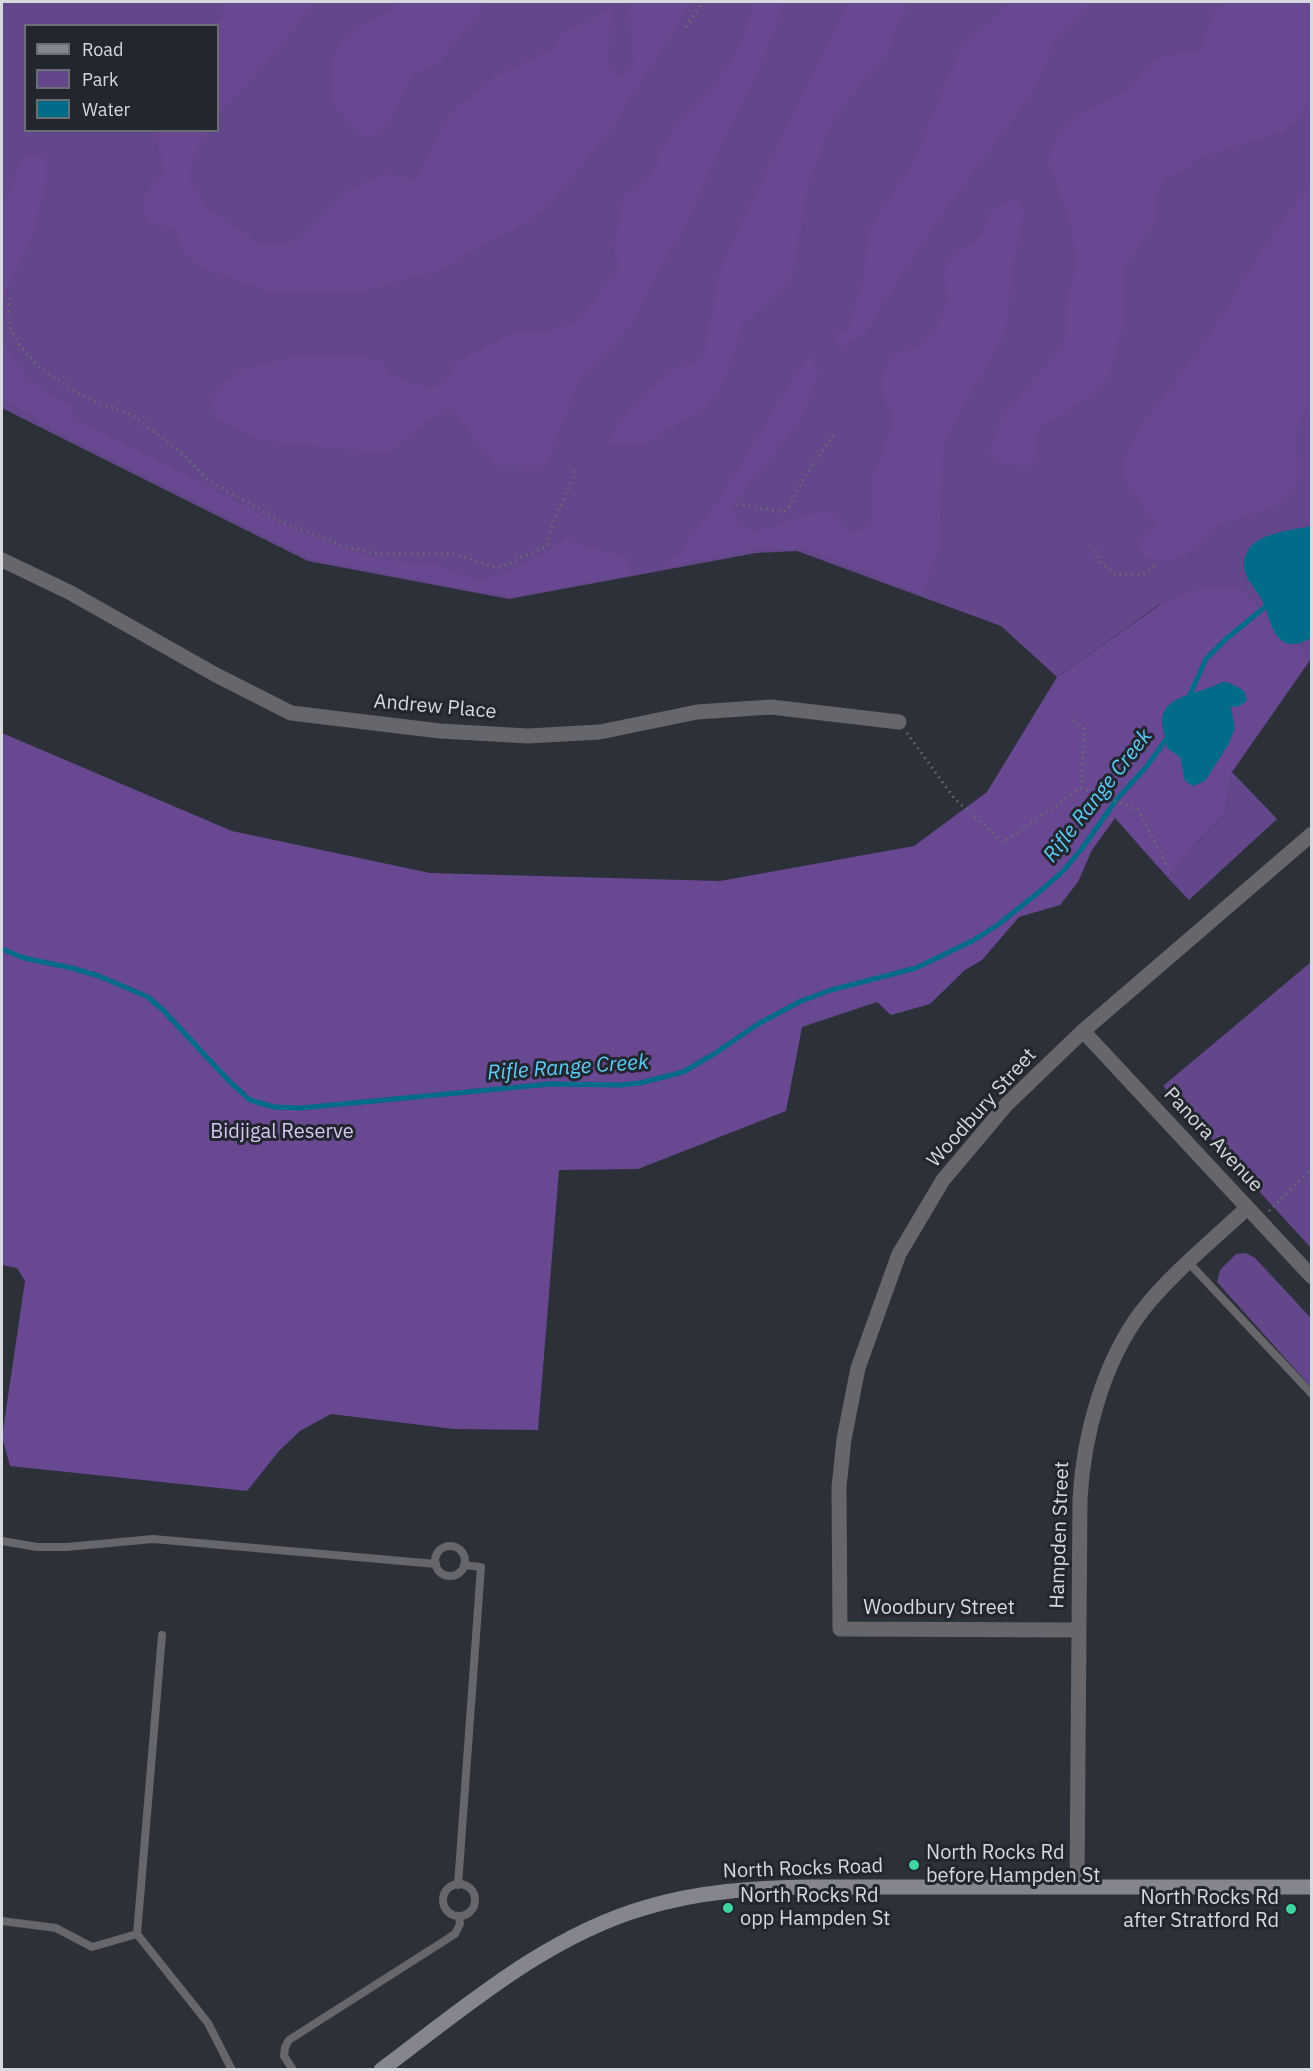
<!DOCTYPE html>
<html>
<head>
<meta charset="utf-8">
<style>
	body { margin:0 }
	#map { position:relative; width:1313px; height:2071px; overflow:hidden; background:#2b3039; font-family:"IBM Plex Sans",sans-serif }
	canvas { display:block }
	.frame { position:absolute; inset:0; border:3px solid #d6dadf; pointer-events:none }
	.legend { position:absolute; left:24px; top:24px; width:195px; height:108px; box-sizing:border-box; background:#22262f; border:2px solid #6a6e75; margin:0; padding:8px 10px; list-style:none; font-size:18px; color:#d6dadf }
	.legend li { display:flex; align-items:center; gap:12px; height:30px }
	.legend b { width:30px; border:2px solid #6a6e75 }
</style>
</head>
<body>
<div id="map">
<canvas width="1313" height="2071"></canvas>
<div class="frame"></div>
<ul class="legend">
<li><b style="height:8px;background:#84858d"></b>Road</li>
<li><b style="height:16px;background:#64478a"></b>Park</li>
<li><b style="height:16px;background:#006c89"></b>Water</li>
</ul>
</div>
<script>
const context = document.querySelector('canvas').getContext('2d');
context.lineJoin = 'round';
function paint(path, color) { context.fillStyle = color; context.fill(path, 'evenodd'); }
function strokePath(path, color, width, dash) { context.strokeStyle = color; context.lineWidth = width; context.lineCap = dash ? 'butt' : 'round'; context.setLineDash(dash || []); context.stroke(path); }
function label(font, color, halo, rows, align = 'center') {
  context.font = font + ' "IBM Plex Sans",sans-serif'; context.lineWidth = 6; context.setLineDash([]); context.textBaseline = 'middle'; context.strokeStyle = halo; context.fillStyle = color; for (const [text, x, y, turn = 0] of rows) {
    context.save(); context.translate(x, y); context.rotate((+turn || 0) * Math.PI / 180); context.textAlign = isNaN(turn) ? turn : align; if (halo) context.strokeText(text, 0, 0); context.fillText(text, 0, 0); context.restore();
  }
}
paint(new Path2D(`
	M2,2H1311V656L1238,588L1159,605L1057,677L1001,626L797,551L756,553L509,599L308,561L2,408ZM26,26H218V130H26Z
	M1232,772L1277,819L1189,900L1168,878L1198,840L1225,815Z
	M1311,962V1248L1163,1086Z
	M1246,1253L1255,1258L1311,1318V1387L1217,1282L1220,1270L1236,1254Z`), '#64478a');
paint(new Path2D(`
	M225,2H315L262,68L218,113L217,25L221,20Z
	M398,2H488L437,64L414,73L389,120L378,132L365,138L331,102C329,67 329,44 363,25C378,17 387,14 398,2Z
	M629,2H692L609,132L543,212L437,271L358,292L267,291L203,268L183,251L175,228L149,222L142,208L146,195L163,175L157,131H207L192,159L191,185L209,210L257,243L271,245L300,240L351,189L365,182L390,174L416,181L452,112L498,75L553,48L564,31L588,23L611,8L608,62L613,75L626,74L633,63Z
	M751,2H784L766,52L685,224L630,325L580,380L545,466L496,465L449,405L387,453L258,440L218,419L212,406L215,390L242,370L303,355L357,356L383,362L390,374L404,382L432,388L449,380L453,365L520,331L549,332L580,319L618,270L614,244L624,194L641,188L656,167L659,152L674,128L716,83L737,53L752,12Z
	M852,2H911L897,25L888,51L834,116L809,182L793,270L786,284L744,323L725,378L707,406L644,444L615,446L608,443C619,416 650,385 675,370C683,365 694,364 702,361L721,265L841,17Z
	M1012,2H1092L1055,39L1037,85L933,226L871,323L862,335L839,349L836,333L848,329L863,281L867,238L871,225L913,165L959,51Z
	M1224,2H1311V108L1286,130L1195,159L1187,168L1164,179L1154,203L1159,215L1124,267L1122,329L1110,374L1090,396L1038,428L1035,457L1030,466L996,463L990,451L1005,412L1062,349L1066,335V309L1076,264L1070,221L1048,160L1057,136L1080,114L1128,89L1155,58L1200,50L1215,10Z
	M37,155L45,158L48,164L47,181L32,238L2,298L3,339L12,358L28,379L44,391L72,406L74,420L269,518L340,548L387,561L436,564L478,581L518,568L566,540L629,559L631,575L511,597L308,558L73,439L2,399V208L24,157Z
	M1311,183V408H1308L1296,430L1298,474L1293,489L1272,508L1216,525L1193,550L1175,560L1146,558L1138,546L1156,524L1124,476L1125,458L1137,432L1212,333L1259,254Z
	M1017,199L1025,210L1011,275L1007,330L949,431L944,447L938,551L921,594L806,549H755L669,567L673,555H679L692,534L718,503L804,361L811,356L818,374L799,423L730,507L740,523L751,531C779,530 802,511 830,512L848,532L862,530L872,521V479L893,424L892,410L884,399L881,387L883,373L889,360L899,351L916,349L937,327L948,301L943,276L946,261L980,238L990,213L1002,204Z
	M1238,587L1311,656V659L1232,772L1225,815L1198,840L1168,878L1115,818L1092,850L1078,882L1060,905L1019,917L982,960L965,970L930,1004L891,1015L877,1002L802,1027L786,1111L638,1169L559,1170L538,1430L454,1429L331,1414L300,1431L279,1451L247,1491L10,1466L2,1437L25,1281L17,1268L2,1265V733L232,831L430,873L720,881L914,846L987,792L1057,677L1160,605L1197,590Z`), '#684891');
paint(new Path2D(`
	M1311,526V636C1307,641 1302,643 1296,644C1273,646 1270,619 1264,604C1259,592 1246,581 1244,568C1243,561 1246,552 1251,546C1265,532 1293,530 1311,526Z
	M1222,682L1230,683L1244,691L1247,700L1240,706L1231,707L1235,729L1228,745L1205,781L1193,786L1185,781L1180,757L1167,748C1166,740 1162,729 1162,720C1163,694 1205,693 1222,682Z`), '#006c89');
strokePath(new Path2D(`
	M1188,699L1206,659L1226,639L1270,603
	M2,949L24,958L72,968L99,976L148,997L163,1010L229,1081L250,1100L274,1107L301,1108L550,1084L621,1085L640,1083L683,1072L714,1054L758,1024L801,1001L831,990L916,968L974,940L999,924L1044,888L1064,870L1083,847L1117,799L1147,766L1170,734`), '#006c89', 5);
strokePath(new Path2D(`
	M686,27L702,2
	M9,298L8,316L11,327L18,343L41,369L85,397L134,416L184,455L209,481L286,524L346,547L379,554H455L498,568L547,546C552,516 566,498 576,470
	M737,504L783,512L787,510L803,480L835,432
	M1095,551L1102,564L1116,575L1143,574L1156,564
	M907,733L954,798L1003,842L1081,788L1084,729L1072,718
	M1081,788L1138,810L1166,865
	M1269,1211L1312,1168`), '#666b73', 3, [1.5, 4.5]);
strokePath(new Path2D(`
	M1189,1263L1312,1394
	M2,1541L37,1547H67L153,1539L436,1564
	M435 1561a15 15 0 1 1 30 0a15 15 0 1 1-30 0Z
	M162,1635L137,1934L208,2023L232,2070
	M443 1900a16 16 0 1 1 32 0a16 16 0 1 1-32 0Z
	M458,1885L481,1567L464,1565
	M2,1921L56,1928L92,1947L137,1934
	M293,2070L284,2056L285,2047L289,2040L455,1934L460,1924L459,1916`), '#66666b', 8);
strokePath(new Path2D(`
	M2,560L69,592L216,675L291,713L440,731L528,736L600,732L697,712L771,707L899,722
	M1083,1031L1312,1277
	M1078,1630L840,1629L839,1487L844,1439L858,1368L899,1254L943,1180L1007,1104L1083,1031L1312,834
	M1077,1885L1080,1500C1083,1437 1103,1362 1142,1311C1170,1275 1214,1239 1247,1208`), '#66666b', 15);
strokePath(new Path2D(`
	M381,2070C463,2009 545,1937 644,1908C699,1891 754,1888 811,1887H1312`), '#84858d', 15);
for (const [x, y, r, color] of [
	[914,1865,6,"#3ed4a2"],
	[728,1908,6,"#3ed4a2"],
	[1291,1909,6,"#3ed4a2"]
]) { const dot = new Path2D(); dot.arc(x, y, r, 0, 2 * Math.PI); context.fillStyle = color; context.fill(dot); strokePath(dot, '#22262f', 2); }
label('20px', '#d6dadf', '#22262f', [
	["Andrew Place",435,707,5],
	["Woodbury Street",982,1108,-48],
	["Panora Avenue",1213,1140,47],
	["Hampden Street",1060,1535,-88],
	["Woodbury Street",939,1608],
	["North Rocks Road",803,1869,-2]
]);
label('20px', '#d7c7f1', '#22262f', [
	["Bidjigal Reserve",282,1132]
]);
label('20px', '#d6dadf', '#22262f', [
	["North Rocks Rd",926,1853],
	["before Hampden St",926,1876],
	["North Rocks Rd",740,1896],
	["opp Hampden St",740,1919],
	["North Rocks Rd",1279,1898,"right"],
	["after Stratford Rd",1279,1921,"right"]
], 'left');
label('italic 21px', '#5bcef7', '#22262f', [
	["Rifle Range Creek",1098,796,-52],
	["Rifle Range Creek",568,1068,-4]
]);
</script>
</body>
</html>
